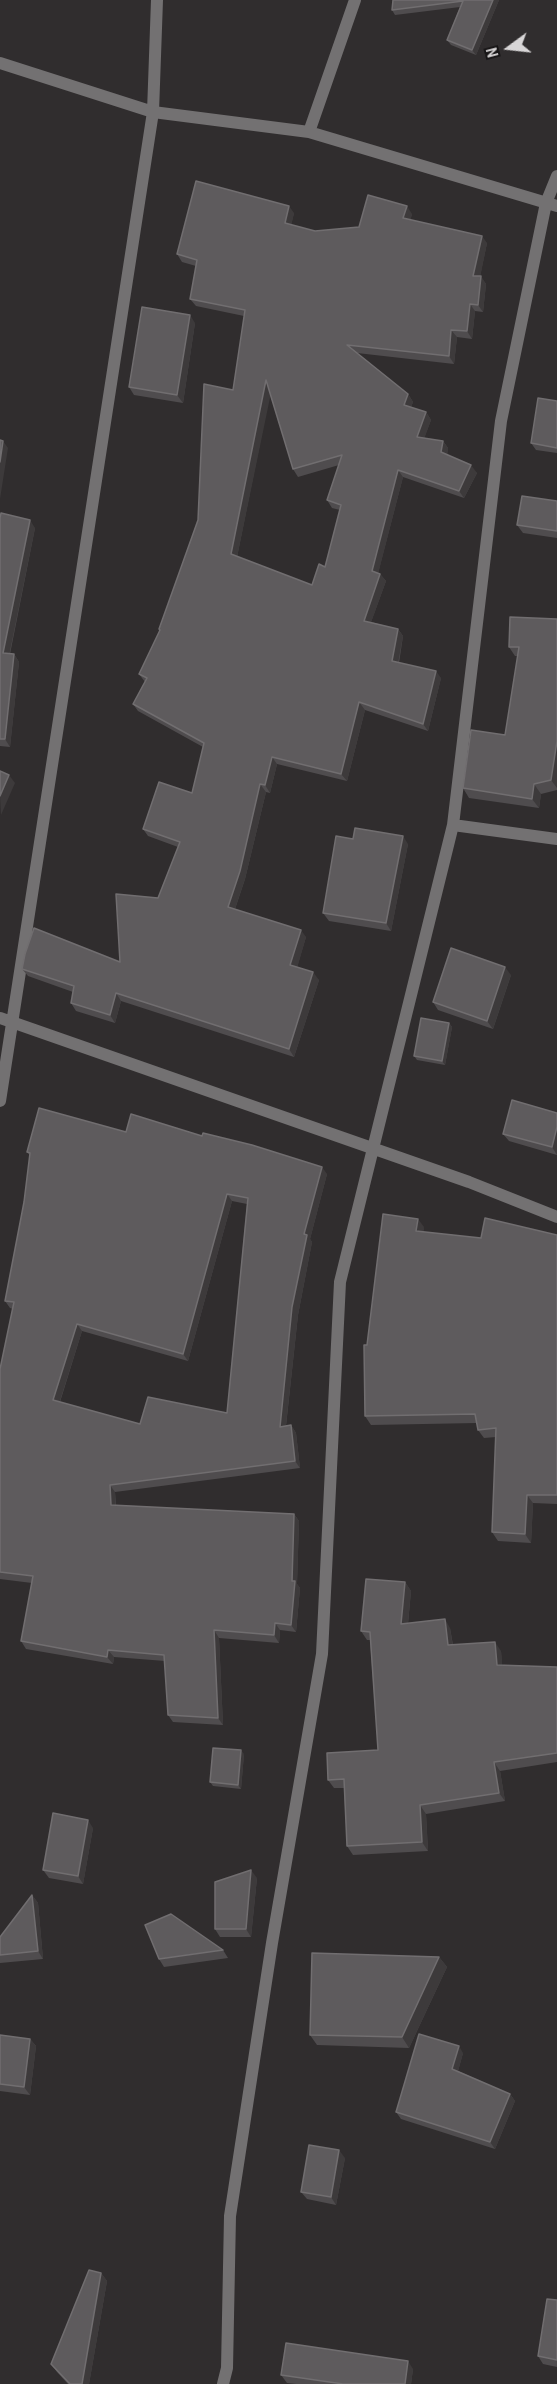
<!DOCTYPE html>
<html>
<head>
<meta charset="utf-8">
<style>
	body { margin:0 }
	#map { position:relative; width:557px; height:2384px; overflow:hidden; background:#302d2e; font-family:"Archivo Narrow",sans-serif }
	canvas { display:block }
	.north { position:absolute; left:479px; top:18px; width:60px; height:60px; -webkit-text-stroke:4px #171516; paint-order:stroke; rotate:255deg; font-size:16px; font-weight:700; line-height:24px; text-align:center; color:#d8d6d7 }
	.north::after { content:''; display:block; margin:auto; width:21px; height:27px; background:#d8d6d7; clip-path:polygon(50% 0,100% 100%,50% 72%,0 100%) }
</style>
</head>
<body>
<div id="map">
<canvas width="557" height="2384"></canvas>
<div class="north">N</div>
</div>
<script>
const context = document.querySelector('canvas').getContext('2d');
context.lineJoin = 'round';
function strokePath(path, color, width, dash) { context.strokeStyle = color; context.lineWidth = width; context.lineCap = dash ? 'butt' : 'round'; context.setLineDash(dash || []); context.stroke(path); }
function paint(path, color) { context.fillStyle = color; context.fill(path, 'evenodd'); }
strokePath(new Path2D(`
	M0,63L153,112L309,132L557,206
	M309,132L355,0
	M453,825L557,839
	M0,1018L469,1182L557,1217
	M0,1101L153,112L157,0
	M223,2384L227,2368L230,2216L272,1943L322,1654L340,1282L453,825L501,421L546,203L557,176`), '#737172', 12);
paint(new Path2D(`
	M393,0H499L476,55L451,45L447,40L460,7L395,15L392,10Z
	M294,213L291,225L315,231L359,227L412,214L410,220L487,243L480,276L486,284L483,312L475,311L472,339L457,337L454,364L357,353L408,394L413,402L411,407L426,412L431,420L424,438L443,441L448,448L447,454L477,473L464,498L403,477L378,573L380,574L386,581L371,622L398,629L403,636L399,663L441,678L428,731L365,710L347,781L277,764L270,793L266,792L245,879L235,909L306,937L297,967L319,980L294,1057L121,1001L115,1023L76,1011L71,1003L73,992L28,976L22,969L120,962L158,898L178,847L148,836L143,829L192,793L203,747L138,711L133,704L145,682L139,674L160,631L159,629L198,520L233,390L244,316L196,306L190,299L196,266L182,262L177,254ZM270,394L293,469L298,477L339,465L327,500L332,508L340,510L325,567L312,585L237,557Z
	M195,323L183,403L134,395L129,387Z
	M557,401V453L536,450L531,443Z
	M557,501V538L523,533L517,525Z
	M0,518L35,528L10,654H14L19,662L10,747L0,746Z
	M557,619V790L541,794L539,808L469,798L463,788L505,735L518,656H515L509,647Z
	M353,839L408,844L391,931L329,921L323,913Z
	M511,975L493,1029L438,1010L433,1002Z
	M449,1023L452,1027L445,1065L417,1060L414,1056Z
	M557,1113V1155L509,1141L503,1134Z
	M126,1132L202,1136L327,1174L310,1239L312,1242L298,1315L286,1426L291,1425L296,1433L300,1468L115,1492L116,1505L294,1514L299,1521L297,1584L300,1588L296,1632L280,1630L279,1643L219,1638L223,1725L173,1722L168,1715L165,1661L114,1657L113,1664L26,1649L21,1641L32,1583L0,1579V1369L13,1309L10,1308L5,1301L24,1202L30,1155L27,1152ZM232,1201L247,1204L227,1413L140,1424L60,1402L82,1331L188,1361Z
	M424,1227L423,1232L481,1238L557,1235V1504L533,1503L531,1543L498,1541L492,1532L496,1437L484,1438L478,1430L477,1423L371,1425L365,1416L367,1345Z
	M405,1582L411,1591L408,1624L450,1628L453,1645L501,1651L502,1666L557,1667V1762L500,1771L505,1801L426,1814L428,1851L353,1855L347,1846L344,1788H334L328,1780L378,1750L370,1640H367L361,1631Z
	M244,1754L241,1789L213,1786L210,1782Z
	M93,1828L83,1884L49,1878L43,1870Z
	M257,1878L251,1937H220L215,1929Z
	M32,1895L38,1903L43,1959L0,1963V1937Z
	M223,1950L228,1958L164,1967L159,1959Z
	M439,1957L447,1967L409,2048L317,2045L310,2035Z
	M0,2035L30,2039L36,2046L30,2095L0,2091Z
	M463,2053L458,2071L510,2094L515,2101L495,2149L401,2119L396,2112Z
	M345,2158L336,2205L307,2199L301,2192Z
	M101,2273L107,2281L89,2384H68L57,2372L51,2364Z
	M557,2300V2367L543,2364L538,2356Z
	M413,2369L411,2384H296L287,2383L281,2375Z`), '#4f4c4e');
paint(new Path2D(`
	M493,0H499L476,55L472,50Z
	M289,206L294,213L290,231L285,223Z
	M407,206L412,214L409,226L403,218Z
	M482,236L487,243L479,283L473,276Z
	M481,276L486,284L483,312L478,305Z
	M470,304L475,311L472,339L467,331Z
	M190,315L195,323L183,403L177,395Z
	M451,330L457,337L454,364L449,356Z
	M266,380L272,388L236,562L231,554Z
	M408,394L413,402L409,412L404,405Z
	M426,412L431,420L422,445L417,437Z
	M3,441L8,448L0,499V462Z
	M443,441L448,448L447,459L441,452Z
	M471,465L477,473L464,498L459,491Z
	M398,470L403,477L377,578L372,571Z
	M30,520L35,528L8,661L3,653Z
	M380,574L386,581L369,628L364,621Z
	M398,629L403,636L397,669L392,661Z
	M14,654L19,662L10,747L5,739Z
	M436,671L441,678L428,731L423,724Z
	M359,702L365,710L347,781L341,774Z
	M557,741V788L551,780Z
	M272,757L277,764L270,793L265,785Z
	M9,775L15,783L1,815L0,796Z
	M260,784L266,792L245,879L233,915L228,907Z
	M534,784L541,794L539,808L532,799Z
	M403,836L408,844L391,931L386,923Z
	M301,930L306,937L296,972L290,965Z
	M505,967L511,975L493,1029L487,1021Z
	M313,972L319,980L294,1057L289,1049Z
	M116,993L121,1001L115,1023L110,1015Z
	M449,1023L452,1027L445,1065L442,1061Z
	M557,1127V1155L552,1147Z
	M322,1167L327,1174L310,1239L312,1242L298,1315L285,1434L280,1427L292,1307L304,1234Z
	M227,1194L232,1201L188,1361L183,1354Z
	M418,1219L424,1227L422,1240L416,1231Z
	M77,1324L82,1331L58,1407L53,1400Z
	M291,1425L296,1433L300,1468L295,1461Z
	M110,1485L115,1492L116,1512L111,1505Z
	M527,1495L533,1503L531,1543L525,1534Z
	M294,1514L299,1521L297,1584L300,1588L296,1632L291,1625Z
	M405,1582L411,1591L407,1633L401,1624Z
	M445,1619L450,1628L454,1654L448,1645Z
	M275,1623L280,1630L279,1643L274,1635Z
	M214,1630L219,1638L223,1725L218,1718Z
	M495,1642L501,1651L503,1674L497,1665Z
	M108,1650L114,1657L113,1664L107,1657Z
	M241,1750L244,1754L241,1789L238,1785Z
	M494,1762L500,1771L505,1801L499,1793Z
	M420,1805L426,1814L428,1851L422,1842Z
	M88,1820L93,1828L83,1884L78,1876Z
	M251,1870L257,1878L251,1937L246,1929Z
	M32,1895L38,1903L43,1959L38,1951Z
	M439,1957L447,1967L409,2048L402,2037Z
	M30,2039L36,2046L30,2095L24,2087Z
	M459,2046L463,2053L457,2075L452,2069Z
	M510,2094L515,2101L495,2149L490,2142Z
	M339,2150L345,2158L336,2205L331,2197Z
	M101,2273L107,2281L89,2384H82Z
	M408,2361L413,2369L411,2384H405Z`), '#3d3a3b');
const building = new Path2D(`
	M393,0H493L472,50L447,40L463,1L392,10Z
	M196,181L289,206L285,223L315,231L359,227L368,195L407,206L403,218L482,236L473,276H481L478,305L470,304L467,331L451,330L449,356L347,345L408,394L404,405L426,412L417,437L443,441L441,452L471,465L459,491L398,470L372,571L380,574L364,621L398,629L392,661L436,671L423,724L359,702L341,774L272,757L265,785L260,784L240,871L228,907L301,930L290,965L313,972L289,1049L116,993L110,1015L71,1003L74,986L22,969L25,954L34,928L120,962L116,894L158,898L180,842L143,829L159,782L192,793L204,743L133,704L147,678L139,674L160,630L159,629L198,520L204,384L233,390L245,310L190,299L197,260L177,254ZM266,380L293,469L342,455L327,500L341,505L325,567L319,564L312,585L231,554Z
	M142,307L190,315L177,395L129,387Z
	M538,398L557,401V448L531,443Z
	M0,440L3,441L0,462Z
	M522,496L557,501V531L517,525Z
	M1,513L30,520L3,653L14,654L5,739H0V518Z
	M510,617L557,619V741L551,780L534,784L532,799L463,788L471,730L505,735L519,647H509Z
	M0,771L9,775L0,796Z
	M355,828L403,836L386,923L323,913L336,836L353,839Z
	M451,948L505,967L487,1021L433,1002Z
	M421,1018L449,1023L442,1061L414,1056Z
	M512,1100L557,1113V1127L552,1147L503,1134Z
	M39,1108L126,1132L131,1114L202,1136L203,1133L252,1145L322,1167L304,1234L307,1235L292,1307L280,1427L291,1425L295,1461L110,1485L111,1505L294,1514L292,1581H295L291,1625L275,1623L274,1635L214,1630L218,1718L168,1715L164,1655L108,1650L107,1657L21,1641L33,1576L0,1572V1369L14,1302L5,1301L24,1202L30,1153L27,1152ZM227,1194L248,1198L227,1413L148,1397L140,1424L53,1400L77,1324L183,1354Z
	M383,1214L418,1219L416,1231L481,1238L485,1218L557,1235V1495H527L525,1534L492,1532L496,1428L478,1430L475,1414L365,1416L364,1345H367Z
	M366,1579L405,1582L401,1624L445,1619L448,1645L495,1642L497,1665L557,1667V1753L494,1762L499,1793L420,1805L422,1842L347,1846L344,1779L328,1780L327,1753L378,1750L370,1632L361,1631Z
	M213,1748L241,1750L238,1785L210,1782Z
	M53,1813L88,1820L78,1876L43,1870Z
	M251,1870L246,1929H215V1882Z
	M32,1895L38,1951L0,1955V1937Z
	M171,1914L223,1950L159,1959L145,1925Z
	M312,1953L439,1957L402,2037L310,2035Z
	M419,2034L459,2046L452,2069L510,2094L490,2142L396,2112Z
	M0,2035L30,2039L24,2087L0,2084Z
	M309,2145L339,2150L331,2197L301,2192Z
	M89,2270L101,2273L82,2384H70L51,2364Z
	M547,2299L557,2300V2360L538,2356Z
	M286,2343L408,2361L405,2384H343L281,2375Z`);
paint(building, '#5e5b5d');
strokePath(building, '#716e70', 1.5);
</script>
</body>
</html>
